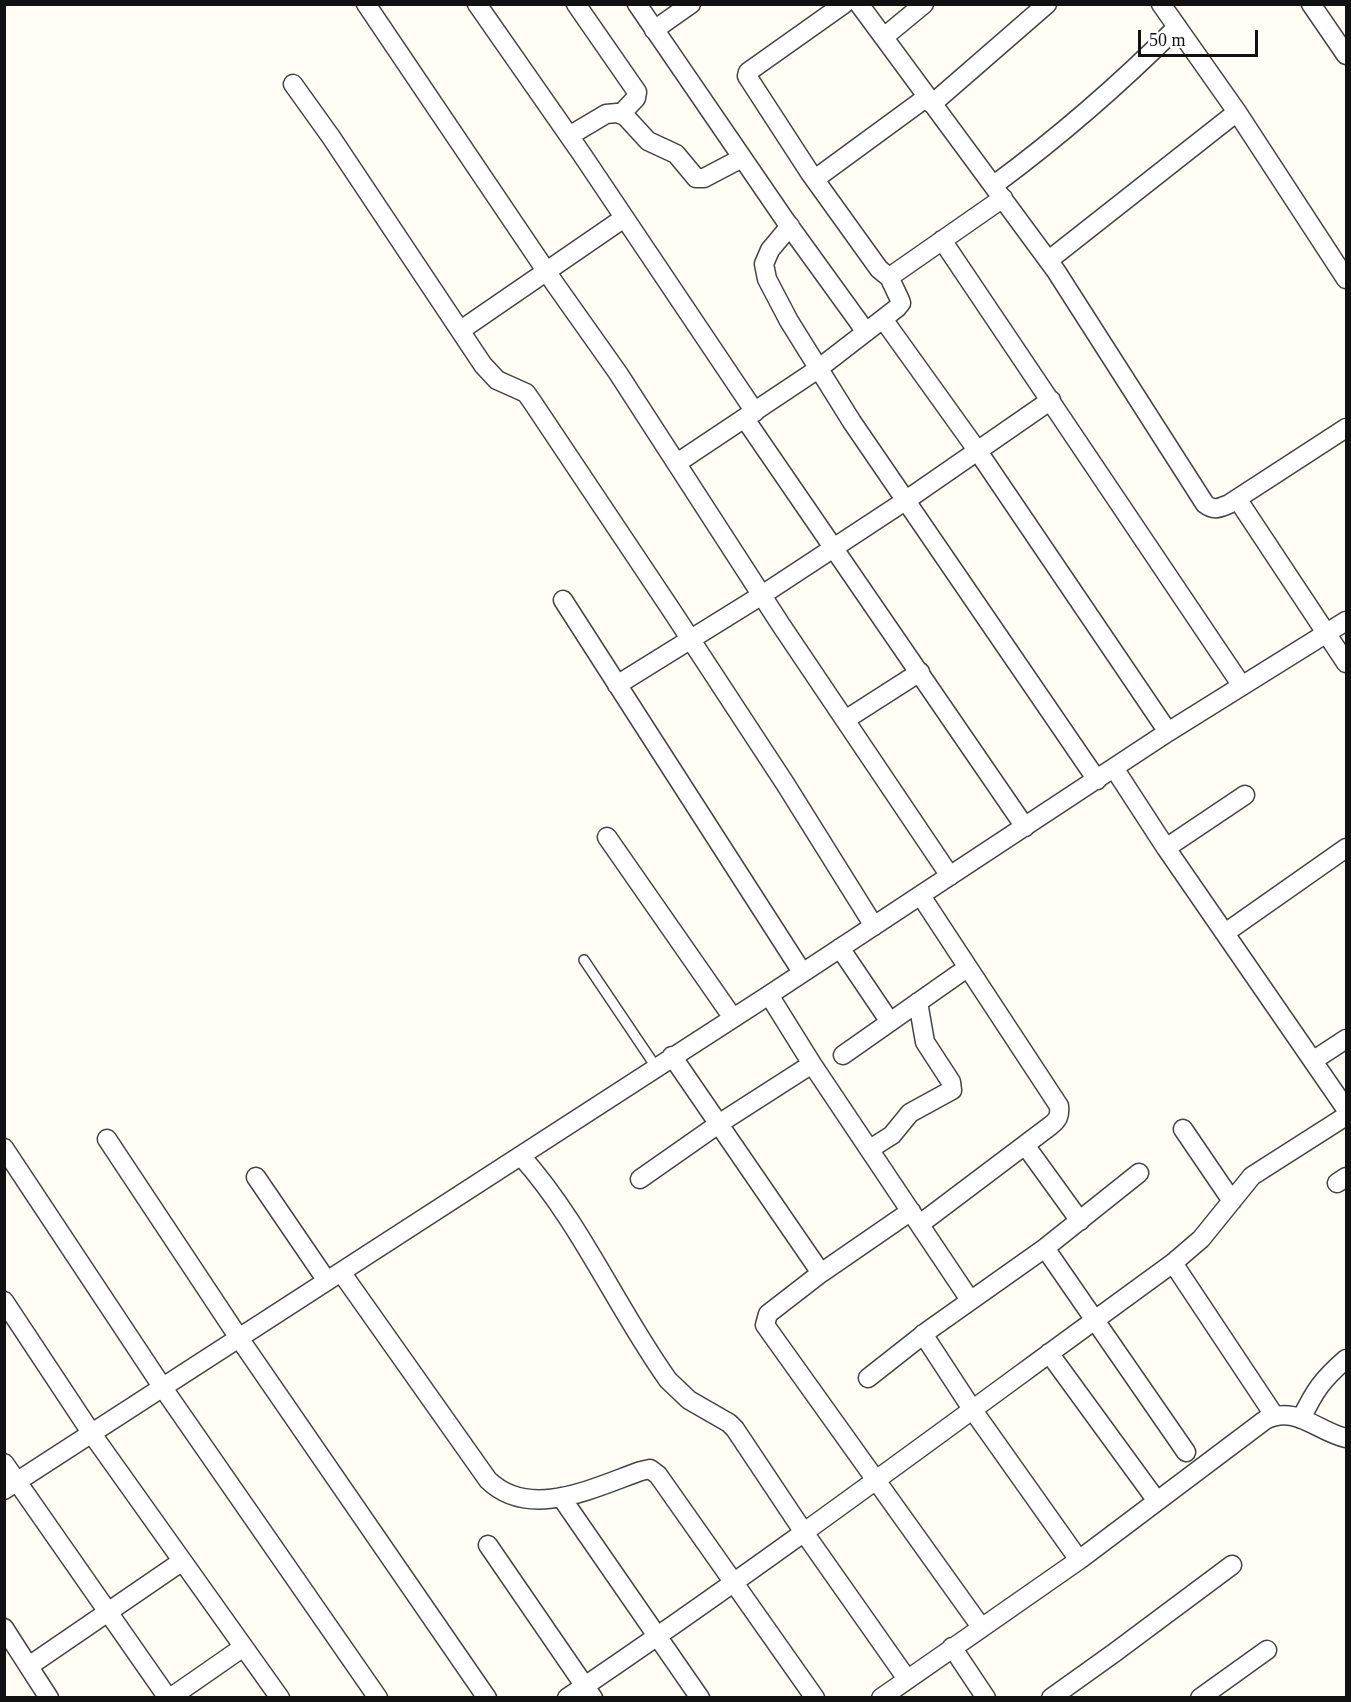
<!DOCTYPE html>
<html>
<head>
<meta charset="utf-8">
<style>
	body { margin:0 }
	#map { position:relative; width:1351px; height:1702px; overflow:hidden; background:#fffdf5; font-family:Georgia,serif }
	canvas { display:block }
	.frame { position:absolute; inset:0; border:6px solid #111; pointer-events:none }
	.scale { position:absolute; left:1138px; top:30px; width:120px; height:27px; box-sizing:border-box; border:3px solid #111; border-top:0; padding-left:8px; font-size:18px; line-height:21px; white-space:nowrap; color:#111; -webkit-text-stroke:4px #fff; paint-order:stroke }
</style>
</head>
<body>
<div id="map">
<canvas width="1351" height="1702"></canvas>
<div class="frame"></div>
<div class="scale">50 m</div>
</div>
<script>
const context = document.querySelector('canvas').getContext('2d');
context.lineJoin = 'round';
function strokePath(path, color, width, dash) { context.strokeStyle = color; context.lineWidth = width; context.lineCap = dash ? 'butt' : 'round'; context.setLineDash(dash || []); context.stroke(path); }
const lane = new Path2D(`
	M584,960L656,1067`);
const street = new Path2D(`
	M366,4L555,284L618,373L781,625L950,876
	M477,4L581,153L755,412
	M576,4L637,92L636,98L621,114
	M637,4L785,220L866,332
	M844,4L748,72L747,76L810,173L879,269L890,278
	M859,4L1056,271L1205,504C1214,511 1219,508 1229,504L1346,428
	M1161,4L1237,112L1346,279
	M1311,4L1346,55
	M654,30L691,4
	M884,37L924,4
	M293,84L331,137L483,365L497,380L526,393L533,403L672,611L786,785L874,926
	M932,104L1047,4
	M569,136L606,114L617,113L625,116L648,141L676,154L696,178H704L742,158
	M815,179L927,97
	M994,185C1059,137 1120,84 1177,27
	M790,226L770,250L764,264L767,279L789,321L852,422L1097,780
	M942,240L1242,686
	M1049,260L1237,112
	M883,319L977,450L1168,732
	M461,330L624,218
	M745,419L1025,827
	M677,463L818,369L897,308L901,303L900,300L891,281V276L1003,198
	M1238,500L1346,663
	M563,600L802,972
	M617,685L762,595L905,501L1051,400
	M845,720L920,672
	M1114,768L1166,848L1346,1109
	M607,837L733,1018
	M1166,848L1245,795
	M1225,933L1346,848
	M840,948L890,1022
	M769,995L812,1064L970,1300
	M843,1055L967,968
	M672,1056L821,1273
	M1314,1060L1346,1039
	M1183,1129L1232,1201
	M107,1139L239,1338L487,1698
	M1025,1145L1080,1221
	M4,1148L163,1388L378,1698
	M870,1149L892,1135L910,1113L952,1090L951,1082L925,1042L918,1002
	M521,1156C581,1223 616,1307 668,1380L689,1400L729,1423L735,1429L803,1531L907,1679
	M256,1177L327,1281
	M640,1179L720,1123L812,1064
	M1337,1183L1346,1177
	M911,1211L821,1273L768,1314L765,1325L981,1627
	M920,1224L1050,1126C1058,1120 1060,1116 1059,1106L921,896
	M1045,1248L1186,1452
	M1173,1263L1274,1415
	M341,1272L488,1480C530,1521 595,1487 641,1471L650,1469L658,1475L815,1698
	M4,1301L92,1434L280,1698
	M923,1334L972,1409L1079,1560
	M1049,1353L1157,1501
	M868,1378L929,1330L1045,1248L1139,1173
	M1301,1419C1315,1390 1322,1380 1346,1359
	M4,1463L168,1698
	M4,1490L769,995L1168,732L1346,621
	M561,1497L700,1698
	M488,1545L593,1698
	M4,1628L49,1698
	M952,1647L986,1698
	M29,1666L181,1562
	M170,1698L242,1648
	M567,1698C773,1559 972,1409 1173,1263L1201,1239L1252,1176L1346,1116
	M881,1698L1079,1560L1265,1420C1295,1404 1318,1432 1346,1438
	M1051,1698L1114,1653L1232,1565
	M1200,1698L1267,1650`);
strokePath(lane, '#444', 12);
strokePath(street, '#444', 21);
strokePath(lane, '#fff', 9);
strokePath(street, '#fff', 18);
</script>
</body>
</html>
